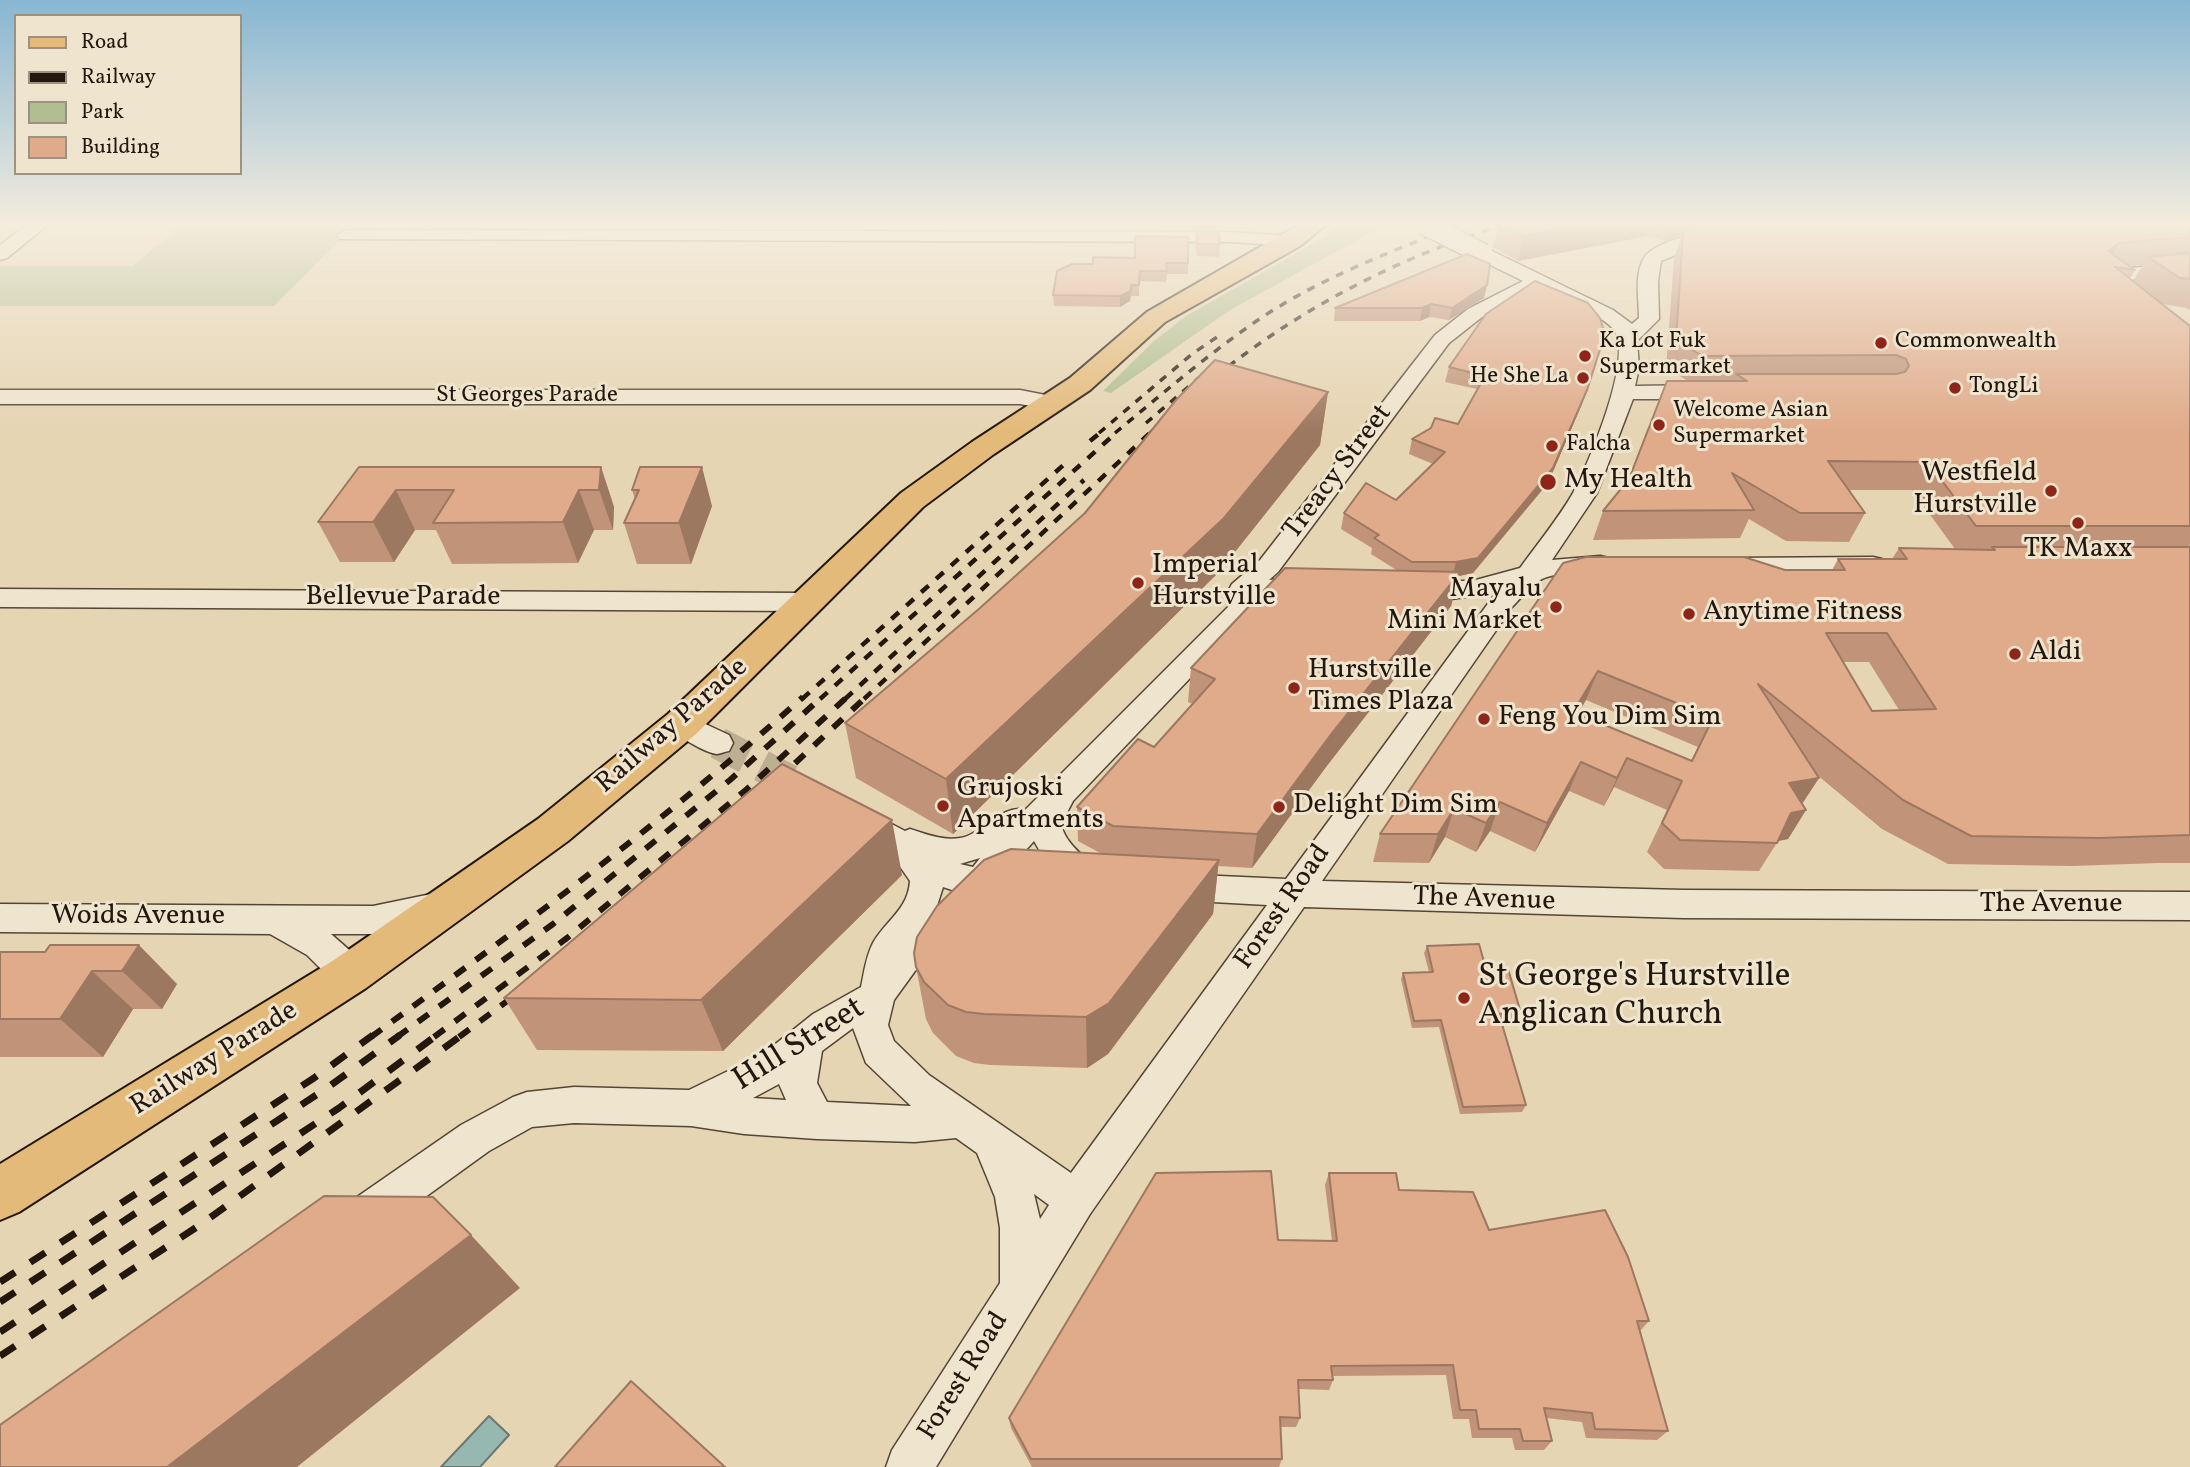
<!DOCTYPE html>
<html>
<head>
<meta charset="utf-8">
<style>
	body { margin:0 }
	#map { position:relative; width:2190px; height:1467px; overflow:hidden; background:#e6d5b3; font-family:Vollkorn,serif }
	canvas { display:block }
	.legend { position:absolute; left:14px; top:14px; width:228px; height:161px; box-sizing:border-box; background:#efe4ce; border:2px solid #9d9281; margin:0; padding:9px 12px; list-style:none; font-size:21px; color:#23170e }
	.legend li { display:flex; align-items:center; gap:14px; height:35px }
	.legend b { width:35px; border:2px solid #9d9281 }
</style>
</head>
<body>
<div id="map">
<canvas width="2190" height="1467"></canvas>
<ul class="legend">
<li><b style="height:9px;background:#e3ba7a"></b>Road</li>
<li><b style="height:9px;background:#23170e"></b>Railway</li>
<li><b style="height:19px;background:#b0be90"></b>Park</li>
<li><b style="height:19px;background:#e0ab8b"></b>Building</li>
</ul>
</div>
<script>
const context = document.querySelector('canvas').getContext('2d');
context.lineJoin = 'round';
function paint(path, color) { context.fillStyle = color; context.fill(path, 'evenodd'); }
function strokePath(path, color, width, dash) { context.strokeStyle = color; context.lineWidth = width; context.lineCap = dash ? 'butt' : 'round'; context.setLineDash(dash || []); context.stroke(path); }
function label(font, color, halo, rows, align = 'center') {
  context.font = font + ' Vollkorn,serif'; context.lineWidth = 6; context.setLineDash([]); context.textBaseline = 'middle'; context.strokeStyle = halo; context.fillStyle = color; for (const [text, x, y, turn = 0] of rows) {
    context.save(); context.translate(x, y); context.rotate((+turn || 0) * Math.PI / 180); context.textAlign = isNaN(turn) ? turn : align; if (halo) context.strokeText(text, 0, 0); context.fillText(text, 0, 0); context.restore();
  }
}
paint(new Path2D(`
	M184,224H356L274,306H0V266H132Z
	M1341,224H1387L1230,310L1111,393L1103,391L1154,341L1186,316L1325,237Z`), '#b0be90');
const water = new Path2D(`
	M489,1416L509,1435L480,1467H441Z`);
paint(water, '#97b8b1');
strokePath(water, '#697870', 2);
strokePath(new Path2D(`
	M718,743L804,788`), '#bfaf92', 32, [32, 17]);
const minor = new Path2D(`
	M28,224H49L7,258L0,260V245Z
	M1747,224H1787L1778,229L1697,246L1661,261L1658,281L1659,319L1637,341L1639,368L1635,386L1701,385L1709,387L1712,392L1709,397L1701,399H1633L1597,493L1552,560L1600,556L1609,558L1613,564L1609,570C1588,575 1562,570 1542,579C1532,583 1521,598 1513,606L1322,881L1683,890L2190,892V920L1683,918L1304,907L1090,1214L936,1467H886L892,1450L1000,1283V1228L995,1197L977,1153L956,1138L915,1142L817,1139L744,1134L691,1126L574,1123L532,1127L489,1151L374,1234L359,1240L344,1234L338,1220L344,1206L461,1125L513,1097L527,1092L574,1087L689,1090L763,1054L813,1014L861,987C864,973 866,956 873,943C886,920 908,910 910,881L892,855L850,829L845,820L850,811L861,808L905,831L910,829C926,834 943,841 960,838C982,835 1003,803 1025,810L1233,602L1226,595L1232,584L1260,560L1435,335L1468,309L1523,281L1476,258L1474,254L1476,250H1490L1613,310L1632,324L1639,318C1639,299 1634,274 1644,258C1657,237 1723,229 1747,224ZM1538,288C1558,298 1601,313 1614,330C1634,357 1588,465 1573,493C1558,519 1538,543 1520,568L1472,581H1415L1406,583L1402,589L1406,595C1435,603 1470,598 1498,590L1286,879L1176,874L1164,877L1159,887L1164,897L1176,900L1267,905L1071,1173L929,1075L894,1041L888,1025L894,1000L915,971L955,931L960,921L955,911L943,907L936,909L943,887C965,895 990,899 1013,891L1018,882L1013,873L1007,871L1034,841C1047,864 1069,898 1098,888L1103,879C1092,858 1067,850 1061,824L1073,801L1253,612L1277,596L1308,591L1312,585L1308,579L1299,577L1269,580L1278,572L1449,343L1482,317ZM980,858L973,867L960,864ZM853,1028L866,1063L911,1106L827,1102L817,1083L822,1051ZM779,1084L786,1100L753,1098ZM1034,1194L1049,1205L1040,1219Z
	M346,230L1230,232L1292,236L1301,241L1292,246L1230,242L340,239L337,235Z
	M2190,263V275L2105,282L2095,276L2105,270Z
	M0,390H1020L1061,398L1064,403L1061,408L1053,410L1020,404H0Z
	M1873,557L1882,559L1886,565L1882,571L1873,573L1731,574L1722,572L1718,566L1722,560L1731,558Z
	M0,589L807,593L816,596L820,602L816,608L807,611L0,607Z
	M682,713L729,735L733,743L729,751C727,751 719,754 717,754C705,753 673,734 667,724L672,717Z
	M436,893L448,897L453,907L448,917L373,934H331L355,955L368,974L363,985L350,989L337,985L307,955L270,934L0,932V904L373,906Z`);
const major = new Path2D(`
	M1300,224H1327L1300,246L1165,322L1090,390L994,454L923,507L696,734L568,841L366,988L19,1212L0,1220V1164L334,960L538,819L668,714L901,493L972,442L1070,378L1147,312Z`);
strokePath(minor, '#544637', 3);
strokePath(major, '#23170e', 4);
paint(minor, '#efe4ce');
paint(major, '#e3ba7a');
strokePath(new Path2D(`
	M1216,376C1304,306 1398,258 1505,224
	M1146,423L1207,371
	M1099,433L1192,354L1223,333
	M1115,433C1162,394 1207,355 1258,320C1320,278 1392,251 1461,224
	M1150,433L1163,421`), '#23170e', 3.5, [8, 8]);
strokePath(new Path2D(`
	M1090,441L1101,432
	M802,699L1069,460
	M820,699L1117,432
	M845,699L1084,480
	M864,699L1151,432`), '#23170e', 4.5, [10, 10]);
strokePath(new Path2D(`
	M776,781L866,697
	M371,1037C519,929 667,819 803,697
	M397,1037L553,924L730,780L822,697
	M434,1037L567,938L747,789L847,697
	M459,1037L522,990`), '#23170e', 6, [13, 13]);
strokePath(new Path2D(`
	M0,1282L314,1078L373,1035
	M0,1302L327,1088L400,1035
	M0,1332L339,1108L437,1035
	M0,1356L200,1225L462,1035`), '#23170e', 7, [18, 18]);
const minorBridge = new Path2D(`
	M1424,224L1483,254`);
strokePath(minorBridge, '#544637', 23, []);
strokePath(minorBridge, '#efe4ce', 20);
paint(new Path2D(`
	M1192,224H1217V229H1193Z
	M1499,224H2190V310L2186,308L2163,304L2152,296L2190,326V863H2158L2072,866L1948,864L1882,829L1816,774L1819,778L1802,804L1806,810L1788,839L1778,841L1759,871L1664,869L1647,852L1667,810L1614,787L1604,806L1569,791L1535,852L1490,831L1476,852L1445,837L1429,863L1373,862L1380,834L1563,563L1785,570H1832L1838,559H1892L1899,548L1955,549L1912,490H1848L1865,513L1849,542L1786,541L1749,519L1740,538L1593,540L1603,511L1629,479L1688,381L1666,368L1674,258L1682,235L1665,241L1648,236L1518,261L1493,247ZM2143,265L2133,281L2130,278L2135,270L2129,266ZM1843,662H1869L1899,710L1872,711ZM1586,700L1698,747L1691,761L1578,714Z
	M1196,232L1220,244L1219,257L1197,256L1195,245Z
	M1188,263V274H1167L1166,282L1139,281V296H1131L1130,301L1120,307L1054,306L1053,295L1093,264Z
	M1487,285L1484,298L1449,320L1429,317L1420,321H1334L1335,308Z
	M1486,314L1582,404L1548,483L1473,573L1459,576L1451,606L1326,767L1252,868L1218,866L1213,914L1108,1054L1087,1068L990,1065L974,1063L956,1056L933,1033L926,1019L916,967L1102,854L1078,841L1077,807L1154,747L1193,704L1188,702L1191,668L1398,571L1371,554L1372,548L1341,529L1344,513L1396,500L1433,464L1409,454L1412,439L1458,424L1477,389L1445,382L1449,367Z
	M1328,392L1320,445L1219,572L953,834L856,778L845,723Z
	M359,467H601L614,507L613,530H594L578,563L452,564L436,530H415L394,562H340L318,522Z
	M640,467L712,506L691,564H637L624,523L635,499L632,490Z
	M902,875L723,1051L537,1050L504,998Z
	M1427,946L1486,969L1521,1013L1518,1020H1501L1526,1105L1522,1112L1460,1114L1439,1027L1412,1028L1401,979L1403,973L1429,972L1424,953Z
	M0,952H45L177,984L162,1009H133L103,1057H0Z
	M1329,1173L1399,1190L1489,1230L1649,1321L1640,1331L1668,1431L1657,1440L1586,1438L1582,1422L1546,1418L1552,1441L1544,1450H1515L1512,1438H1472L1469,1419H1453L1446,1375L1333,1376V1380L1329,1390L1298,1389L1300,1418L1296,1427H1281L1282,1459L1279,1467H1032L1011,1428L1009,1418L1278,1240L1332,1241L1325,1185Z`), '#c19378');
paint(new Path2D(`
	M1584,224H1652L1648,236L1518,261L1524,236Z
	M1670,224H1731L1691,232L1665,241Z
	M2119,243L2104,268L2108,251Z
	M1487,285L1484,298L1449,320L1452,308Z
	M1131,291L1130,301L1120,307V296Z
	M1431,304L1429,317L1420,321L1422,308Z
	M1587,390L1582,404L1548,483L1473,573L1459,576L1451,606L1326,767L1252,868L1257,834L1332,733L1452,578L1456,562Z
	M1328,392L1320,445L1219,572L953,834L946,779Z
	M601,467L614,507L613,530L599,490Z
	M702,467L712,506L691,564L679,523Z
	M396,490L415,530L394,562L373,522Z
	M579,490L594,530L578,563L563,522Z
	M1598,671L1586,700L1562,741L1573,712Z
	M1627,758L1614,787L1604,806L1617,778Z
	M1581,762L1569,791L1535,852L1547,823Z
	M1819,778L1800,807L1789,783Z
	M1500,802L1490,831L1476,852L1486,823Z
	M1454,809L1445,837L1429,863L1438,834Z
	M1806,810L1788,839L1773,842L1791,813Z
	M892,820L902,875L723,1051L701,1000Z
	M1219,860L1213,914L1108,1054L1087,1068L1086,1017Z
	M139,945L177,984L162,1009L122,971Z
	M92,971L133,1009L103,1057L60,1019Z
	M471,1235L520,1288L297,1467H167Z`), '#9d7861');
const building = new Path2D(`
	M1504,224H1584L1524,236Z
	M1705,224H2190V237L2119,243L2108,251L2135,270L2115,267L2190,326V526H1976L1928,462L1828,461L1865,513H1800L1732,473L1754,510L1603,511L1629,479L1667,381H1747L1736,374H1896L1905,372L1909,366L1906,359L1896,355L1703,356L1676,341L1683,233Z
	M1196,232H1219L1220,244H1198Z
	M1135,236L1188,237V263H1166L1167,271H1140L1139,285H1131V291L1120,296L1053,295L1057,271L1072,264H1093V257L1135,258Z
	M2190,253V279L2180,278L2148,257Z
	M1467,254L1490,264L1487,285L1452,308L1431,304L1422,308H1335Z
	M1535,281L1588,303L1600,318L1605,334L1587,390L1553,468L1478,558L1456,562H1412L1374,538L1379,535L1344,513L1366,483L1396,500L1445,452L1412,439L1431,428L1435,418L1458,424L1485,376L1449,367L1486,314Z
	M1215,360L1328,392L1224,518L946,779L845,723L980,608L1085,513L1176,400Z
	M359,467H601L599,490H579L563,522L433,523L454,490H396L373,522H318Z
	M640,467H702L679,523H624L639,490H632Z
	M1992,547H2190V835L2099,838L1971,836L1903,800L1758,684L1819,778L1789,783L1806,810L1791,813L1777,843L1680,840L1662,823L1682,781L1627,758L1617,778L1581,762L1547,823L1500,802L1486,823L1454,809L1438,834H1380L1563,563L1586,557H1744L1785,570H1845L1838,559H1907L1899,548L1995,550ZM1826,633H1887L1936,709L1872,711ZM1598,671L1713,718L1692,761L1573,712Z
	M1285,568L1460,572L1332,733L1257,834L1113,826L1077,807L1138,739L1154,747L1215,679L1191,668Z
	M782,764L892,820L701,1000L504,998Z
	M1011,849L1219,860L1109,1003L1086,1017L984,1014L966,1012L948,1005L924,982L916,967L914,953L917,937L937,906L984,860Z
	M1479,944L1486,969H1508L1521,1013L1499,1014L1526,1105L1463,1107L1441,1020L1414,1021L1403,973L1433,972L1427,946Z
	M50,945H139L122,971H92L60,1019H0V952H45Z
	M1271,1171L1278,1240L1337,1241L1329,1173H1396L1399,1190L1473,1192L1489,1230L1605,1210L1628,1257L1649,1321H1637L1668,1431L1595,1429L1592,1413L1544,1408L1552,1441H1523L1520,1429H1479L1476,1410H1460L1453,1365L1331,1366L1333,1380H1298L1300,1418L1280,1417L1282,1459H1031L1009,1418L1156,1173Z
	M324,1196L433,1197L471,1235L167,1467H0V1425Z
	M631,1381L725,1467H555Z`);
paint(building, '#e0ab8b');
strokePath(building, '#9d7861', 2);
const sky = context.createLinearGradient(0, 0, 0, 430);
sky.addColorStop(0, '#87b6d2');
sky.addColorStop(0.52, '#f4ecdd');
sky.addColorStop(1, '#f4ecdd00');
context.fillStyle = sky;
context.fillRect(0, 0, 2190, 430);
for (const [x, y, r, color] of [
	[1881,343,7,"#8f2418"],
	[1585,356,7,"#8f2418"],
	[1583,378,7,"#8f2418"],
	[1955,388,7,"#8f2418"],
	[1659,425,7,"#8f2418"],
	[1552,446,7,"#8f2418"],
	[1548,482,9,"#8f2418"],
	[2051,491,7,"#8f2418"],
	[2078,523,7,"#8f2418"],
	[1138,583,7,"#8f2418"],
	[1556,607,7,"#8f2418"],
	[1689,614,7,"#8f2418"],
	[2015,654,7,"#8f2418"],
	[1294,688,7,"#8f2418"],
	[1484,719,7,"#8f2418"],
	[943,806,7,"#8f2418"],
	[1279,807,7,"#8f2418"],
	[1464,998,7,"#8f2418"]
]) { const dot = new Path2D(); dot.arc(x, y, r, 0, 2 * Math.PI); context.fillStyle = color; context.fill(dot); strokePath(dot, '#efe4ce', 2.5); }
label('23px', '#23170e', '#efe4ce', [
	["Ka Lot Fuk",1599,343],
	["Supermarket",1599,369],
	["Commonwealth",1895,343],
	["He She La",1569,378,"right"],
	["TongLi",1969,388],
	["Welcome Asian",1673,412],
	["Supermarket",1673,438],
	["Falcha",1566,446]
], 'left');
label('23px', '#23170e', '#efe4ce', [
	["St Georges Parade",527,397]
]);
label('28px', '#23170e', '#efe4ce', [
	["Treacy Street",1339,473,-53],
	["Bellevue Parade",403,599],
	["Railway Parade",673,727,-41],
	["The Avenue",1484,901,2],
	["The Avenue",2051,906],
	["Forest Road",1284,908,-55],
	["Woids Avenue",138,918],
	["Railway Parade",215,1060,-32],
	["Forest Road",965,1377,-58]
]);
label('28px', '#23170e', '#efe4ce', [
	["Westfield",2037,475,"right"],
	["Hurstville",2037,507,"right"],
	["My Health",1564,482],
	["TK Maxx",2078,551,"center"],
	["Imperial",1152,567],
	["Hurstville",1152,599],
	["Mayalu",1542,591,"right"],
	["Mini Market",1542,623,"right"],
	["Anytime Fitness",1703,614],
	["Aldi",2029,654],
	["Hurstville",1308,672],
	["Times Plaza",1308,704],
	["Feng You Dim Sim",1498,719],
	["Grujoski",957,790],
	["Apartments",957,822],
	["Delight Dim Sim",1293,807]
], 'left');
label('33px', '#23170e', '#efe4ce', [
	["St George's Hurstville",1478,979],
	["Anglican Church",1478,1017]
], 'left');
label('33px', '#23170e', '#efe4ce', [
	["Hill Street",800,1046,-32]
]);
</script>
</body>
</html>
